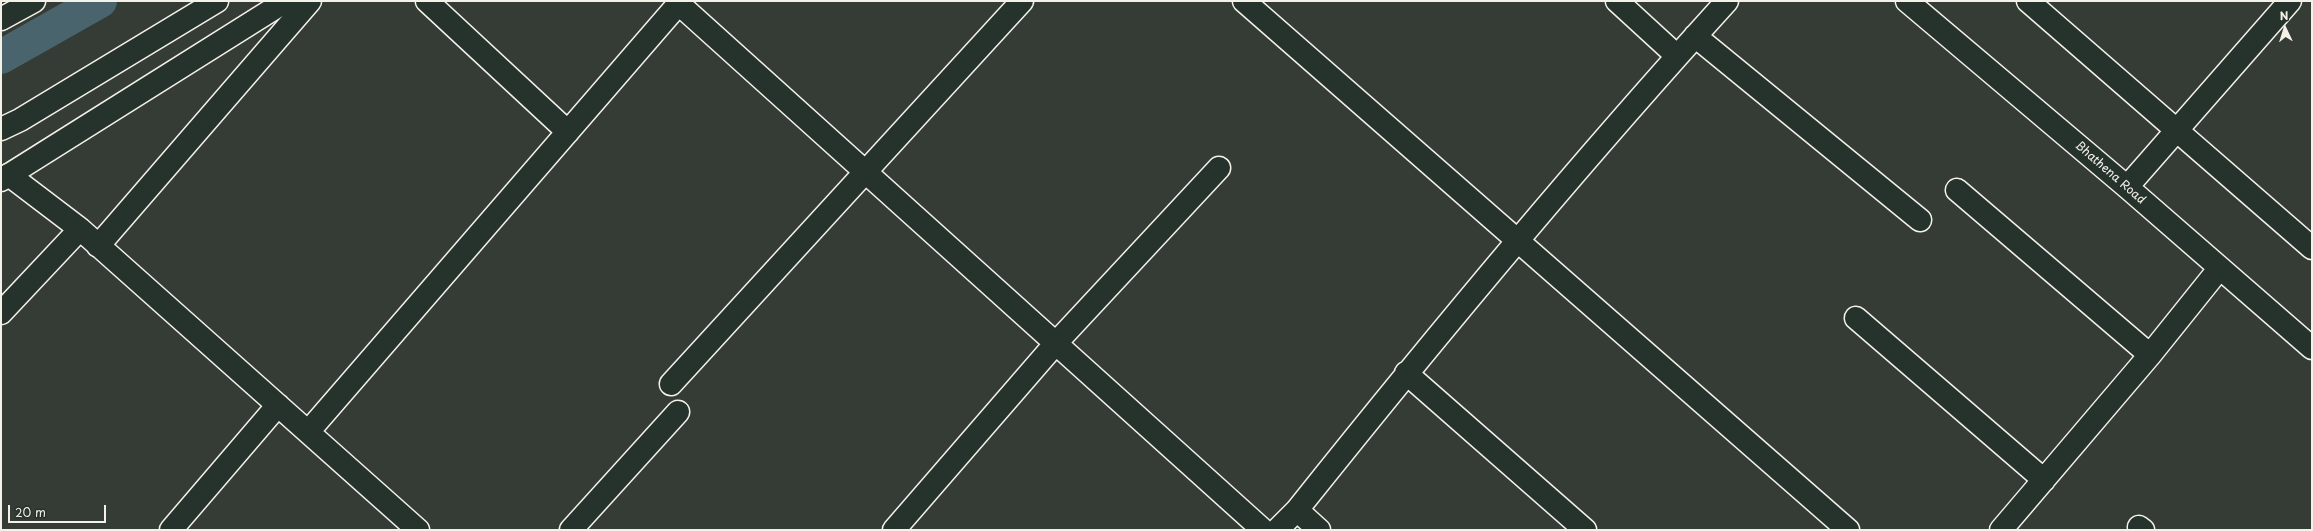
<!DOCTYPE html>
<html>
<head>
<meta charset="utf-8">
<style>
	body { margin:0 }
	#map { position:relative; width:2313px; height:531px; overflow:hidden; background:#343c35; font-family:"Playpen Sans",sans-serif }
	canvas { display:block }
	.frame { position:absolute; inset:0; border:2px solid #f4f1e8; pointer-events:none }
	.north { position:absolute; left:2265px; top:8px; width:40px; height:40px; -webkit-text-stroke:3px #26332d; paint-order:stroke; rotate:356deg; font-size:11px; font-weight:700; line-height:16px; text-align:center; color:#f4f1e8 }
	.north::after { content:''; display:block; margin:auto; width:14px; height:18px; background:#f4f1e8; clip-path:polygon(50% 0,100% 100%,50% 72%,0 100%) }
	.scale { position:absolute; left:8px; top:505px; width:98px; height:18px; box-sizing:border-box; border:2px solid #f4f1e8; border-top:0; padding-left:5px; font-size:12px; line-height:14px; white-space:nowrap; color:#f4f1e8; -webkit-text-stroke:3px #26332d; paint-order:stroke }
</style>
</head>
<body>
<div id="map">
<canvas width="2313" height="531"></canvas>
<div class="frame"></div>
<div class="north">N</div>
<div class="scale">20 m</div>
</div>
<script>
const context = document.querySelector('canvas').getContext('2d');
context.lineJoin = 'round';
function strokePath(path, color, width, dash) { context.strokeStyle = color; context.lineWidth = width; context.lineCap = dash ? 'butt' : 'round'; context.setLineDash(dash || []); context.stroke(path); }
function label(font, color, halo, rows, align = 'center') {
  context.font = font + ' "Playpen Sans",sans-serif'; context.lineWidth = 3; context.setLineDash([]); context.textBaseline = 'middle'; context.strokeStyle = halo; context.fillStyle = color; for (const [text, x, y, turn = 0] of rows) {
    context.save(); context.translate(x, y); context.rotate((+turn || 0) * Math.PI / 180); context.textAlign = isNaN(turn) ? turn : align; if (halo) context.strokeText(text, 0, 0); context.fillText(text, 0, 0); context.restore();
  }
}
strokePath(new Path2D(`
	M1,57L100,1`), '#4a646e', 34);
const minor = new Path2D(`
	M427,1L568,132
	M1244,1L1848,530
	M1617,1L1677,56
	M1907,1L2127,187L2312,348
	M2028,1L2312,248
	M679,4L1263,530
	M1695,36L1920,220
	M9,175L80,229L418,530
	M2127,187L2290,1
	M1957,190L2150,355
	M98,246L310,1
	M1,313L80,229
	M1856,318L2044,480
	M1406,373L1585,530
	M671,384L1022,1
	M308,432L681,1
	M1297,510L1319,530
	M2139,527L2143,530
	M171,530L278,405
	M571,530L678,412
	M894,530L1056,343L1219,168
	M1277,530L1297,510C1435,337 1577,166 1727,1
	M2001,530L2150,355L2219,269`);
const major = new Path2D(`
	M1,19L34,1
	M1,129L20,120L217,1
	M1,180L286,1`);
strokePath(minor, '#f4f1e8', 25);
strokePath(major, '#f4f1e8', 25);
strokePath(minor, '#26332d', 22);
strokePath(major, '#26332d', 22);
label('12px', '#f4f1e8', '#26332d', [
	["Bhathena Road",2110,173,41]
]);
</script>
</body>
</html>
